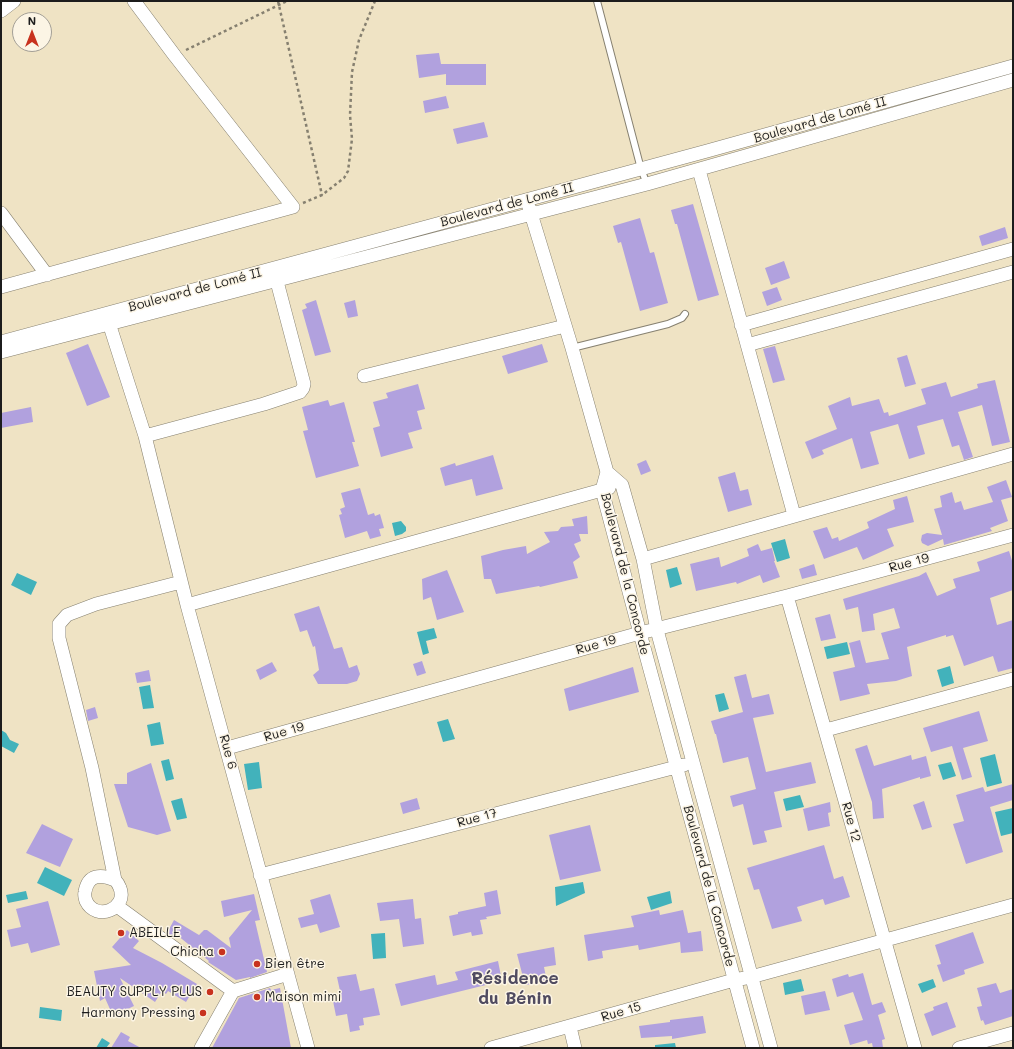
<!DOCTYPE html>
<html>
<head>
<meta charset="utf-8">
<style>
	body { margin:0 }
	#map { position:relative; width:1014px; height:1049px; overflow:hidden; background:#efe3c4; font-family:Mali,sans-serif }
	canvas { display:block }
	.frame { position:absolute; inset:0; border:2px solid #1c1c1c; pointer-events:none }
	.north { position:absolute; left:12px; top:12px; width:40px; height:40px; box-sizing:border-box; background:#fcf5e5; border:1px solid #a29e95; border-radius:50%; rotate:0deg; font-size:11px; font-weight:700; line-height:16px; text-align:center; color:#1c1c1c }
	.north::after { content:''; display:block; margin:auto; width:14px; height:18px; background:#c8321e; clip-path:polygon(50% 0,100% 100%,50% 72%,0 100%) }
</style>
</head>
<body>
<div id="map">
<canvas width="1014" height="1049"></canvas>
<div class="frame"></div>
<div class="north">N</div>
</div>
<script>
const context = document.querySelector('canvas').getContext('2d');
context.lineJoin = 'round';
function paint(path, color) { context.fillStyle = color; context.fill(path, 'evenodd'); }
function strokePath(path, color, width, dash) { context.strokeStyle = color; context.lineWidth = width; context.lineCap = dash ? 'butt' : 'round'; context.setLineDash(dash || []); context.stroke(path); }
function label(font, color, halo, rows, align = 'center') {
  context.font = font + ' Mali,sans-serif'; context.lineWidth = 3; context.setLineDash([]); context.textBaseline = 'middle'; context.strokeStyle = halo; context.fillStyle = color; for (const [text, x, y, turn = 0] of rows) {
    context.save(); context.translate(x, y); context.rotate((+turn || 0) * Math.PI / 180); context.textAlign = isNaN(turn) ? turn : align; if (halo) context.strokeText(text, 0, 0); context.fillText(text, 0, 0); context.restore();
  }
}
paint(new Path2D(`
	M401,521L406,527V531L402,534L395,536L392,523Z
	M785,539L790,558L777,562L771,543Z
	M677,567L682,584L670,588L666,570Z
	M17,573L37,582L31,595L11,585Z
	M434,628L437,638L426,641L429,653L423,655L417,632Z
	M847,642L850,654L827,659L824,647Z
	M950,666L954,683L942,687L937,670Z
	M150,685L154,708L143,709L139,687Z
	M724,693L729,709L719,712L715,695Z
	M448,719L455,739L443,742L437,722Z
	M160,722L164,744L151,746L147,725Z
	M1,730L6,733L10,740L19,744L14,753L1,746Z
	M995,754L1002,783L987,787L980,758Z
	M169,759L174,779L166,781L161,761Z
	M259,762L262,788L248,790L244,764Z
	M951,762L956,776L943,780L938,765Z
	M800,795L804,807L786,811L783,799Z
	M182,798L187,818L177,820L171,801Z
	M1013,808V819L1012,820L1013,833L1001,836L995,812Z
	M45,867L72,880L64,896L37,883Z
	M583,882L585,893L556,906L555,887Z
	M26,891L28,899L8,903L6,895Z
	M670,891L672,903L651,910L647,897Z
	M385,933L386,958L373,959L371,934Z
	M801,979L804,991L785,995L783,983Z
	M933,979L936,987L922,993L918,984Z
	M40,1007L62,1010L61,1021L39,1018Z
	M102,1038L110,1043L106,1048H96Z
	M675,1043L676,1048H655V1045Z`), '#42b2bb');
paint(new Path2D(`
	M439,53L441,64H486V85H446V74L419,78L416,55Z
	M446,96L449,108L425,113L423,101Z
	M484,122L488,137L457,144L453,129Z
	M693,204L719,295L698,301L677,224H675L671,210Z
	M640,218L650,253L654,252L668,303L640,311L621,242L618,243L613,226Z
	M1005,227L1008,238L982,246L979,236Z
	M784,261L790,278L771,285L765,268Z
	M777,287L782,300L767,306L762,292Z
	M316,300L331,352L315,356L302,310L307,308L305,304Z
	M355,300L358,316L348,318L344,303Z
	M88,344L110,397L87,406L66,353Z
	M542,344L548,362L508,374L502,356Z
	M775,346L785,380L773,383L763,349Z
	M907,355L916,384L905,387L897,358Z
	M995,380L1010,442L992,446L982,405L958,412L973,457L964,460L959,445L952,447L943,419L917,426L925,454L909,459L898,424L870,432L879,464L861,469L852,438L822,450L824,454L812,459L805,442L837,429L828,406L850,397L852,406L879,399L884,413L888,412L889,416L926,404L921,389L946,382L951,397L978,388L977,384Z
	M418,384L425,409L417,411L422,429L408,433L413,448L381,457L373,428L380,426L373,402L388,398L386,393Z
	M328,400L330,406L344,402L355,442H352L359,466L316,478L303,431L308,430L302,407Z
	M31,407L33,422L1,428V413Z
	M493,455L503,489L476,496L472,479L445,486L440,468L455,463L456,466Z
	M646,460L651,471L641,475L637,464Z
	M735,472L740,491L748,489L752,505L728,512L718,477Z
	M1006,480L1012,497L1001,500L1008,521L990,528L992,531L944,545L943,539L928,546L922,543L921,540L922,535L927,533L942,535L934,509L942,507L940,496L952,492L955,503L961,501L964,510L993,502L987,487Z
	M360,488L368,515L374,513L375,516L380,514L384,528L379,529L381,536L370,539L367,531L345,538L339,515L342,514L340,509L345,507L341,493Z
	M907,496L914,522L887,529L894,546L863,560L857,547L824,559L813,531L827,527L832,539L838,537L839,541L869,528L867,522L895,509L893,500Z
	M587,516L588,534H579L581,541L574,544L580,557L573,562L578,578L540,587L539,586L496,594L491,579H484L481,556L503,550L526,546L527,554L550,542L544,532L558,531L561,527L574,526L572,519Z
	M758,544L761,551L772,548L775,561H774L780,577L763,583L760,575L737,584L736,582L696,591L690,564L719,557L721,567L749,556L747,549Z
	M1009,551L1013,564V590L990,598L997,625L1013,620V668L998,672L993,656L964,666L953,635L946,637V635L907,647L912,676L896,681L867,684L870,694L840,701L833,672L855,667L849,643L860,640L866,663L889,659L881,633L900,628L894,608L873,614L875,630L862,632L858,607L846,610L843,599L919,576L926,572L937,596L956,588L953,579L980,571L977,562Z
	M814,564L817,575L802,579L799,569Z
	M447,570L464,612L437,620L431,597L423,600L422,579Z
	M319,606L334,649L342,647L349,668L357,665L360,674L357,681L347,684H318L313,675L319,670L315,646L313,647L307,630L300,632L294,614Z
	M830,614L836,638L821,641L815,618Z
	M422,661L426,673L417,676L413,664Z
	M272,662L277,671L260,680L256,670Z
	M633,667L639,692L569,711L564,689Z
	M149,670L151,681L137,683L135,673Z
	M746,674L752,698L769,694L774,714L753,718L766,772L811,762L816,783L774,792L782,827L764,831L767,842L753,845L743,804L733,807L730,796L756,789L748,757L723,763L716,734H715L711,721L743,712L734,677Z
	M95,707L98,718L88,721L86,710Z
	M979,711L988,741L963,748L972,777L962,780L952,746L931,752L923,728Z
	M867,745L874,766L911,755L912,760L926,756L931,776L920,779V777L882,789L884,818L873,819L872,802L855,749Z
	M151,763L171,831L157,835L128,827L114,784H127V773Z
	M1013,784V800L990,807L1003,852L966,864L953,824L964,821L956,795L983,787L985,792Z
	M417,798L420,809L403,814L400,803Z
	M924,801L932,827L922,830L913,805Z
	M830,802L831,812L828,813L830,826L808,831L803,809Z
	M42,824L73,839L60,867L26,853Z
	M590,825L601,871L560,880L549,835Z
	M824,845L834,879L843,876L850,897L825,905L823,899L797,907L802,921L772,929L759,889L754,890L747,868Z
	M497,890L501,914L486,917L487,919L480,920L483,934L472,936L471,932L453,936L449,916L458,914V912L486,906L484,893Z
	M254,894L260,920L255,921L267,972L250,978V977L236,980L208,962L209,961L177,935L174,938L167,933L174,920L199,935L204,930H207L231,948L229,938L252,910L224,917L221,901Z
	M330,894L340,927L320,933L317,924L301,928L298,918L314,914L310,900Z
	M413,899L415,919L421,918L424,944L403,947L399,919L380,921L377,903Z
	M48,901L60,945L31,953L28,943L11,947L7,930L21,927L16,909Z
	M659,910L660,915L683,910L688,933L701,931L703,951L681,953L680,942L639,950L638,945L602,951L603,958L588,961L584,935L634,927L631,916Z
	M127,930L139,941L133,948L162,963L197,984L186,1002L168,991L166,994L162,991L155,1002L120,978L134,1006L113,1016L105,998L100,1001L94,971L131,965L112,947Z
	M973,932L984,963L964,970L965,974L943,982L937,965L941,964L935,945Z
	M554,947L556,965L544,967L547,982L525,985L517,954Z
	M498,961L502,981L401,1006L395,984L435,975L437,985L458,980L455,972Z
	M863,973L872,1005L882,1002L886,1012L878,1015L885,1039L882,1040L883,1048H873L872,1043L868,1044L867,1040L850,1045L844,1025L863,1020L853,992L837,997L832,979L848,974L849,977Z
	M356,974L360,991L374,988L380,1015L363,1018L364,1025L359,1026L360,1030L350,1032L347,1014L336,1016L333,1001L342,1000L337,977Z
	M996,983L1000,993L1013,989V1016L985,1025L983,1020L981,1021L977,1007L982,1006L977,988Z
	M270,988L271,990L280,988L291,1048H212L239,998Z
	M825,991L830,1010L805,1015L801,996Z
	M947,1002L956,1027L932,1036L924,1014L934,1010L933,1007Z
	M703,1016L706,1033L672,1039V1036L641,1038L639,1026L670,1022V1020Z
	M121,1032L130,1037L128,1041L141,1048H111Z`), '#b1a1de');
const lane = new Path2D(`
	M597,1L641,169L647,184
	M572,348L668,324L682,318L685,314`);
const street = new Path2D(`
	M1,11L14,1
	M699,170L794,515
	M529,207L572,348L607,472L602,490L640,633L753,1048
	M1,213L47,275
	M1,287L293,207L175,56L134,1
	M109,323L145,436L187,605L308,1048
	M741,325L1013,249
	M1,342L707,151L1013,66
	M747,345L1013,272
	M1,352L647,184L1013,80
	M364,376L565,326
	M145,436L264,404L300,392L303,388L304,384L275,274
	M607,472L622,485L643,559L657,630L771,1048
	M643,559L1013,454
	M787,596L915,1048
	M187,605L609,488
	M826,730L1013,679
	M227,748L640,633L787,596L1013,535
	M260,875L684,765
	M115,880C101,874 88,874 85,892C84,896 85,897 86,901C96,922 128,909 120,888C119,885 117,882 115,880L92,768L59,638V624L67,615L96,604L181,582
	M117,906L233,991
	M570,1027L575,1048
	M201,1048L233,991L288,974
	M491,1048L734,980L751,977L1013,905
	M959,1048L1013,1033`);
strokePath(lane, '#868070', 8);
strokePath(street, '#868070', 14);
strokePath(new Path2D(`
	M278,1L322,195
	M186,50L287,1
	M303,203L322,195L344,178L348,171L352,139L350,115L352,72L359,40L375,1`), '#868070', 2.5, [3, 3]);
strokePath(lane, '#fff', 6);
strokePath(street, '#fff', 13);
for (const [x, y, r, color] of [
	[121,933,4,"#c8321e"],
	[222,952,4,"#c8321e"],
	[257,964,4,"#c8321e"],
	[210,992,4,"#c8321e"],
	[257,997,4,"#c8321e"],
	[203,1013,4,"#c8321e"]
]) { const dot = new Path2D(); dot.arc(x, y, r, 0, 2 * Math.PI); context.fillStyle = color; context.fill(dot); strokePath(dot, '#fcf5e5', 1.5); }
label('13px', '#1c1c1c', '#fcf5e5', [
	["Boulevard de Lomé II",820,120,-16],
	["Boulevard de Lomé II",507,205,-15],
	["Boulevard de Lomé II",195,290,-15],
	["Rue 19",909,563,-15],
	["Boulevard de la Concorde",625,574,76],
	["Rue 19",596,645,-16],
	["Rue 19",284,732,-16],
	["Rue 6",228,752,75],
	["Rue 17",477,818,-15],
	["Rue 12",851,822,75],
	["Boulevard de la Concorde",709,886,75],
	["Rue 15",621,1012,-16]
]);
label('13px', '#1c1c1c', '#fcf5e5', [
	["ABEILLE",129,933],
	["Chicha",214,952,"right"],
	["Bien être",265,964],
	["BEAUTY SUPPLY PLUS",202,992,"right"],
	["Maison mimi",265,997],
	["Harmony Pressing",195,1013,"right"]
], 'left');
label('bold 17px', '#504b60', '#fcf5e5', [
	["Résidence",515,979],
	["du Bénin",515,999]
]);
</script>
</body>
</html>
